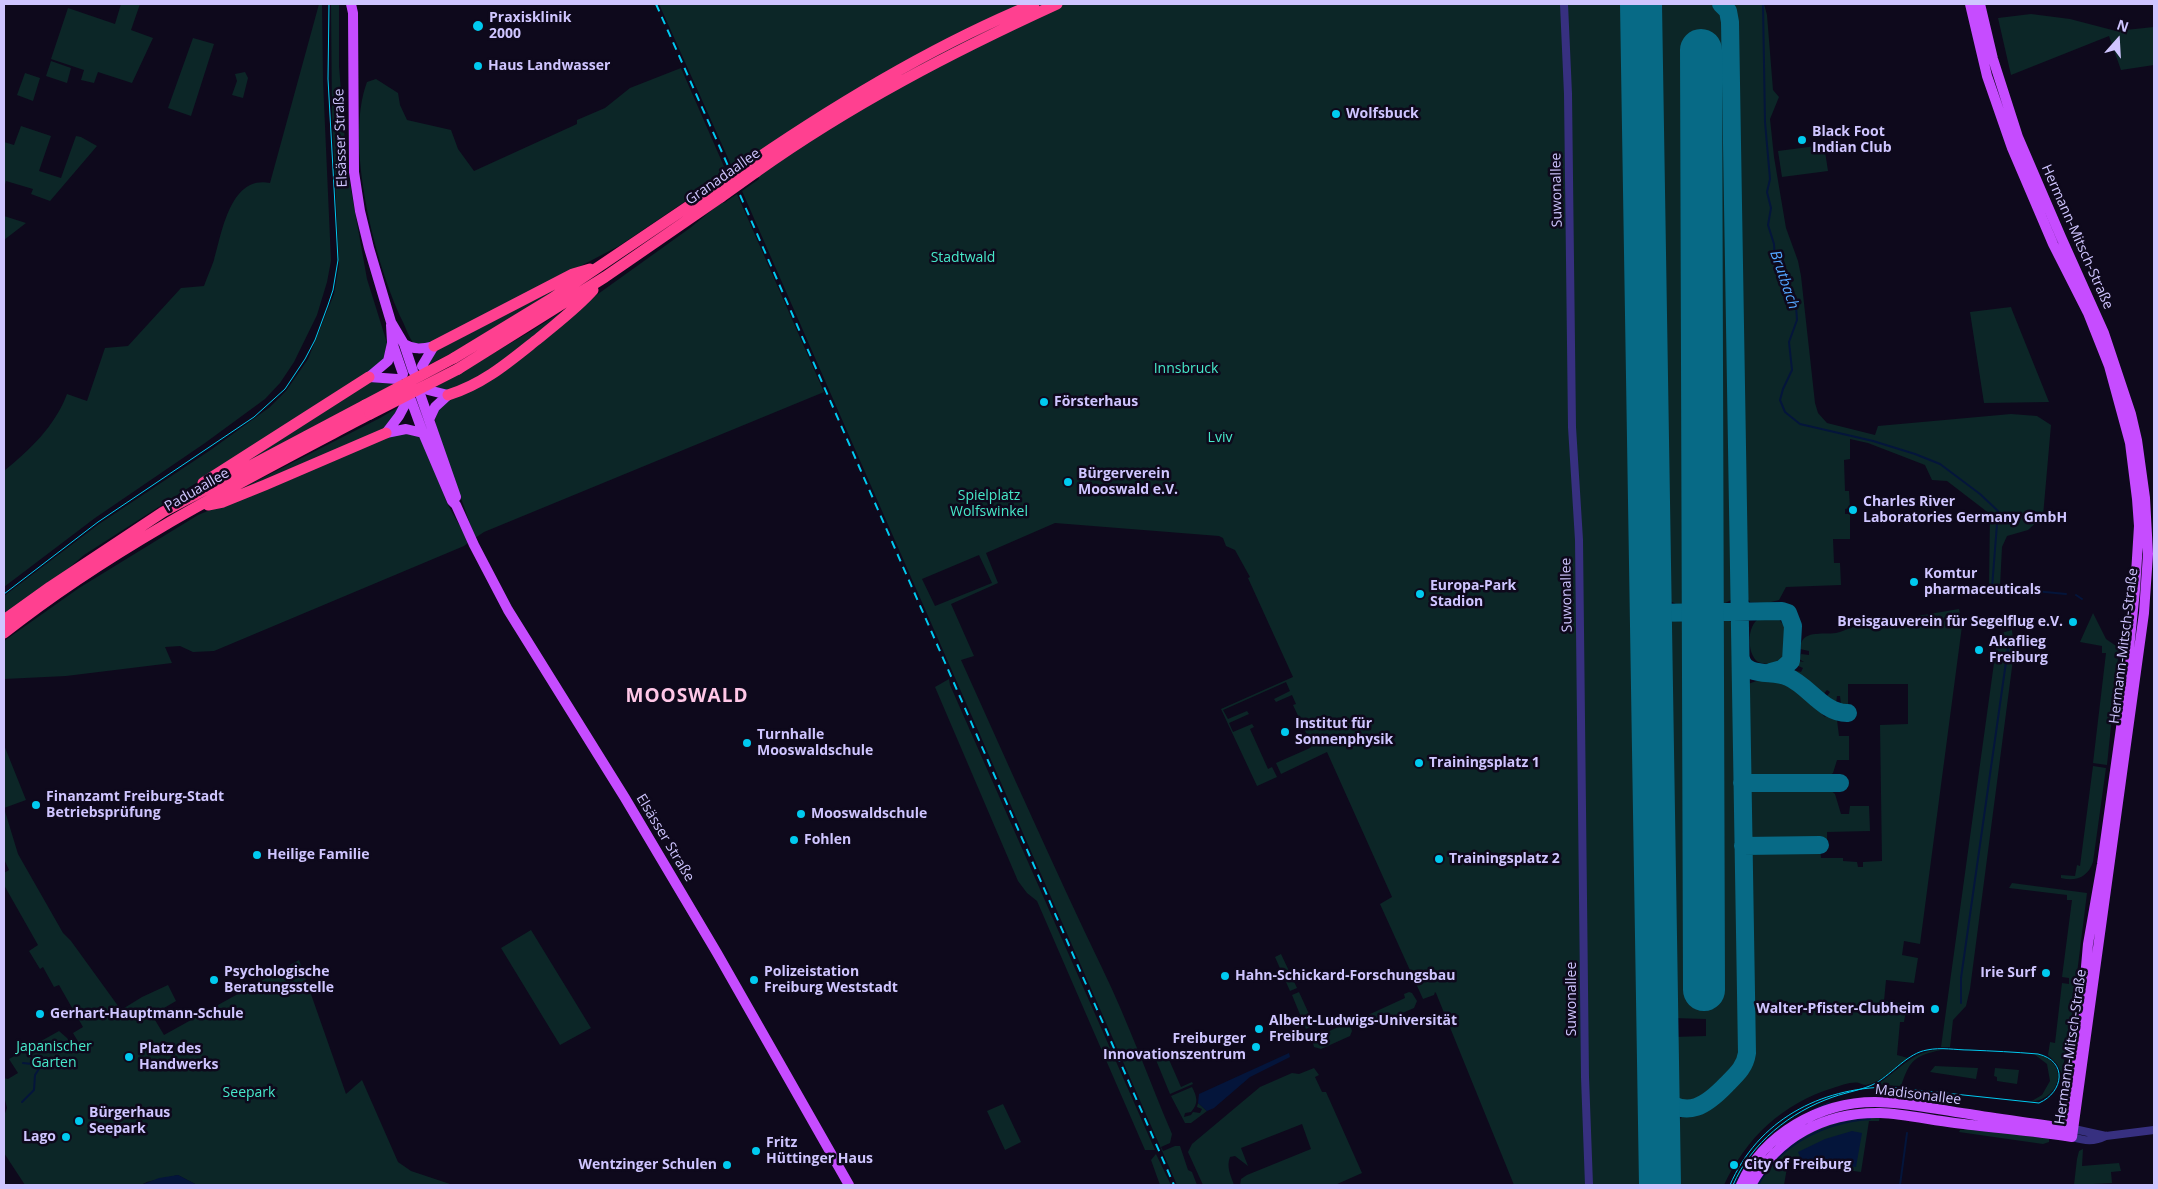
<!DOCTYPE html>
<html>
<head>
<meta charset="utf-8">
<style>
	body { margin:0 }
	#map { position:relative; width:2158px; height:1189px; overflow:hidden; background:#0e091c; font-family:"Open Sans",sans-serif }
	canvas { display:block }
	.frame { position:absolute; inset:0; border:5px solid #cfc5ff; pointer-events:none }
	.north { position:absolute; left:2093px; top:15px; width:50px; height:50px; -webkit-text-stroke:4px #0e091c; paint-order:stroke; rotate:19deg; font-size:14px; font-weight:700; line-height:20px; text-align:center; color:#cfc5ff }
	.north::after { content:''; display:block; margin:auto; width:18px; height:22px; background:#cfc5ff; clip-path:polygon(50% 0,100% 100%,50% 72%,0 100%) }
</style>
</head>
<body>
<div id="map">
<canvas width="2158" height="1189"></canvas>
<div class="frame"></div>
<div class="north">N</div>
</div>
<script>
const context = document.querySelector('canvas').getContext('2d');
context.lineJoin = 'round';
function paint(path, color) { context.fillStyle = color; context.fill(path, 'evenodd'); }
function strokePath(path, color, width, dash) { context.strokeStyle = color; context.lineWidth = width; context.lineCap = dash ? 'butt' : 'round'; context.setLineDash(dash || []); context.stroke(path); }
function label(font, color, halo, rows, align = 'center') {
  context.font = font + ' "Open Sans",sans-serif'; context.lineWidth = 5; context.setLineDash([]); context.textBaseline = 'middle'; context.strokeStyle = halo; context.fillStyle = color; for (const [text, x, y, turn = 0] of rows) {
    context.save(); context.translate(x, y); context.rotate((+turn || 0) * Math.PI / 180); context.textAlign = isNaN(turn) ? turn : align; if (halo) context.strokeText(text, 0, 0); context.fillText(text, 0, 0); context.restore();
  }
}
paint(new Path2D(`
	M121,4H140L131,30L153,38L132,83L98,72L94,83L81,80L84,70L51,59L68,8L115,24Z
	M319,4H322L323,81L331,261L327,282L317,315L294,362L280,383L265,399L205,443L95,518L4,587V471C30,450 55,426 67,394L87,401L105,348L128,346L181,288L204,286C207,277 211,269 214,260C222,233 230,175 270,183Z
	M331,4H339V66L347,167L367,279L387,343L383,363L84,555L63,573L4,614V596L99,524L212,449L270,407L286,391L308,359L334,294L339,265L332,116Z
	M659,4H1627L1646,1185H1514L1436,993L1435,992L1434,995L1423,999L1380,904L1392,897L1327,752L1281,774L1276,763L1310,748L1313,744L1306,733L1293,705L1296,704L1292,695L1276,702L1274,699L1290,691L1286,682L1223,710L1228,719L1247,711L1249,714L1229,723L1233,732L1252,724L1254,727L1250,729L1268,769L1272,767L1277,777L1257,786L1221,709L1293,677L1248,578L1250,577L1235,550L1226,546L1223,538L1219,536L1055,523L986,553L998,583L951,604L974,656L961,660C1008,764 1054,868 1103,970C1129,1024 1149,1080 1172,1134L1170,1143L1161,1147L1163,1151L1175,1146H1180L1188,1170L1192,1172L1197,1185H1177L742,191L759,179L748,156L732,167ZM979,555L992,583L935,606L922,579Z
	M1655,4H1716L1725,15L1736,592L1731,600L1725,603L1676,604L1670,601L1665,594Z
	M1727,4H1764L1767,15L1773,90L1779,97L1770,119L1774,157L1786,228L1798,261L1801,276L1815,403L1818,413L1827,423L1875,435L1878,426L2011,414L2037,416L2051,425L2043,516L2028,530L2007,536L2002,547L2000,587L1989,586L1990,514L1947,481L1932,480L1925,465L1868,443L1850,439V459L1844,460L1845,491H1849L1850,508L1845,509V514H1850V539H1833L1834,563H1840L1841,585L1786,587L1779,600L1767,603L1750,602L1743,592L1734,20L1733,13Z
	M2031,14L2070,19L2116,31L2154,27V65L2121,70L2109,36L2011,75L1998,18Z
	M193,38L214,44L191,116L168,108Z
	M51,61L71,68L67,83L46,76Z
	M681,68L726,171L713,180L714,182L619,246L433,343L414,344C408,336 406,328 402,320C375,263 344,143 367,82L376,79L398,93L400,105L407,120L451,130L458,149L474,171L577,124V120L605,108L630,88Z
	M245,72L248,78L243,98L232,95L237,81L235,74Z
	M25,73L40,78L33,101L17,95Z
	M21,126L51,136L39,171L61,178L76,136L81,137L97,146L50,201L31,194L33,189L6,181L4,188V142L14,145Z
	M1824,145L1828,171L1782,177L1778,151Z
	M737,194L824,392L484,532L475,538L437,430L435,420L439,408L690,228L723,201L724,203Z
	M4,216L26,223L4,240Z
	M579,276L452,353L428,365L436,351Z
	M575,303L483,378L447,391L434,388L533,330Z
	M2011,307L2012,310L2049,402L1984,403L1970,312Z
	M369,382L396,383L229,472Z
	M402,405L386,428L229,495L380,418Z
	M397,433L417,434L423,441L447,503L467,539L468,543L464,546L214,651L193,652L180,646L165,647L172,663L66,676L4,679V641L79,588L198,515Z
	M1959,609L1962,626L1920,944L1904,941L1902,955L1918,958L1914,983L1886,980L1884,1001L1907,1004L1904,1022H1900L1897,1055L1908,1058C1896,1068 1881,1082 1866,1085C1863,1085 1862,1084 1859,1083C1853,1081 1839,1086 1833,1088C1783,1103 1746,1138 1724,1185H1675C1674,1172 1671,1138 1675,1127C1681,1111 1694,1114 1706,1108C1718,1102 1746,1071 1750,1059L1747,850L1752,847L1820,846L1821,858H1843V861L1857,862L1858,867H1863V862L1882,861L1880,725L1908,724V684H1848V704H1841L1840,696H1837L1836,704H1832L1825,699L1830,692L1827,690L1822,696L1790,672L1792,670L1801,672L1803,668L1796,665L1798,661L1804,662L1799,659L1801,654L1809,655V651L1800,649C1801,629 1822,635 1836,633C1841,632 1847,629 1852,627Z
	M2093,613L2106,639L2119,648L2107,765L2093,763L2106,653H2102V646L2080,642Z
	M1764,617L1778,618L1785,627C1785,648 1789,671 1758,662C1746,654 1746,619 1764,617Z
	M1681,618C1697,618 1728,611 1736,628L1743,1057L1741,1063L1708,1098C1695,1108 1683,1104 1674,1092L1673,1037L1706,1036V1019L1672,1018L1665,630L1671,622Z
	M2012,630L2014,652L1970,989L1966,1006L1953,1020L1950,1047H1941L1998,634Z
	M949,679L950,685L1155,1150H1145L1037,901L1027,893L1018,881L935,687Z
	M1762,679L1789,681L1826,708L1822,714L1825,717L1829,711L1837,720L1839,736H1849V760H1837L1833,773L1824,779L1752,780L1745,773L1744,691L1748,684Z
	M4,745L26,800L4,808Z
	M2093,766L2106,768L2093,862C2088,877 2076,882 2061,878V875L2075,876L2077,865L2080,866Z
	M1826,786L1835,794L1841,814H1849L1850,806H1869L1870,831L1827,832V842L1750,843L1747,841L1746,795L1752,787Z
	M4,808L18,854L63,933L71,941L121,1010L142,997L168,985L176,1001L152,1015L164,1035L299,960L346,1094L362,1080L398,1162L411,1171L453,1185H197L178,1175L147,1182L141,1185H25L4,1153V1116L7,1108L4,1096V1078L8,1079L18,1073L9,1059L59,1031L67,1038L76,1052L82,1048L73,1033L83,1027L59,985L54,987L43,967L40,969L29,951L38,945L4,885V873L9,870L4,859Z
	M2012,883L2087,893L2072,1014L2062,1074L2057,1064L2048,1055L2050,1042L2055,1043L2062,983L2069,984V978L2062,977L2072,900H2067V895L2009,888Z
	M531,930L591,1028L560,1045L501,948Z
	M1281,954L1297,988L1290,991L1275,957Z
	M1299,992L1314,1025L1306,1029L1292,995Z
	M1409,992L1412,993L1417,1001L1414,1008L1365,1029L1359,1028L1355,1021L1405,998L1404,994Z
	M1349,1022L1352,1031L1350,1036L1321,1049L1314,1047L1313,1043L1323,1039L1321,1035Z
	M1941,1050C1914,1056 1910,1060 1901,1086L1876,1085C1896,1073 1915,1048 1941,1050Z
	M2034,1054C2069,1058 2064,1099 2030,1102L2042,1095L2050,1081L2047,1064Z
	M1167,1055L1181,1087L1192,1082L1193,1084L1170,1094L1156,1060Z
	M1935,1066L1978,1068L1976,1079L1930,1072Z
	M1314,1068L1319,1075L1315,1077L1322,1092H1326L1362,1173L1335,1185H1240L1241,1179L1247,1175L1311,1149L1302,1124L1241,1148L1248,1166L1235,1156L1230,1157C1226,1167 1231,1176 1234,1185H1203L1188,1152L1192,1144L1260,1087L1292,1073L1299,1074Z
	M1995,1068L2019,1070L2017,1084L1997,1081V1077L1994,1076Z
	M1192,1087C1197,1097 1199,1103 1191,1112L1185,1113L1184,1117L1191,1115L1193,1112L1200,1113L1202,1109L1197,1107L1198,1103L1207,1111L1191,1123H1185L1171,1096Z
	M1003,1104L1021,1142L1005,1150L987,1111Z
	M1880,1117L1879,1121H1869L1861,1172L1788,1162L1784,1185H1755L1782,1150L1812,1131L1840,1121Z
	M1978,1129L2049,1139V1142L2043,1144L1959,1132L1960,1130Z
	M2083,1149L2082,1166L2119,1163L2121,1171L2111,1172L2112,1183L2074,1185L2077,1159L2079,1151Z
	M1156,1154L1171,1185H1160L1151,1160Z`), '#0c2627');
paint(new Path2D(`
	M1289,1053L1290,1057L1250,1077L1214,1108L1207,1111L1198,1103L1199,1094Z
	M1852,1131L1862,1133L1856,1167L1801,1159L1798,1152L1825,1139Z
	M178,1175L197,1185H141L159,1178Z`), '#04153b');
strokePath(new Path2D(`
	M1763,4L1765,122L1770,179L1767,192L1771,208L1768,225L1774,244L1775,263L1783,274L1787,297L1796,306L1797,320L1789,342L1792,370L1783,389L1780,400L1785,412L1800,424L1873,441L1915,454L1940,464L1980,494L1998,511L1992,588H1995
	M2014,589L2066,594
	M2076,595L2082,599
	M1961,1003V978L2009,641
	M22,1102L34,1090L35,1075L44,1061L32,1064L23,1063
	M1815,1109L1829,1103
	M1735,1185L1746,1165
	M1758,1185C1780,1144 1825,1122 1870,1119
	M1900,1185L1907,1133`), '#04153b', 2);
strokePath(new Path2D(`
	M1641,7L1642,4
	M1651,613L1782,611L1788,613L1793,626L1791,661L1782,669L1771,672
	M1741,659C1746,678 1773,670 1788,677C1809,686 1824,714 1848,713
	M1742,783H1840
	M1743,846L1820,845
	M1658,1091L1661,1097C1687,1120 1707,1105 1727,1084C1737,1074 1745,1067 1747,1053L1730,22L1728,11L1721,4`), '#076a86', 18);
strokePath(new Path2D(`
	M1641,4L1660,1185
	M1701,50L1704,990`), '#076a86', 42);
strokePath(new Path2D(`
	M1564,4L1568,94L1572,427L1579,540L1585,1077L1589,1185
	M2074,1129L2106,1136L2154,1130
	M2072,1137C2085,1141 2094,1142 2106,1136`), '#373080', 8);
strokePath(new Path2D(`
	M351,4L353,13L354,172L360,211L369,248L391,322L404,344L413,371
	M1970,4L1987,76L2012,148L2053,244L2088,313L2109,366L2130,443L2137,499L2139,526L2135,590L2121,728L2102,864L2088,944L2083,1001L2067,1100L2064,1128L2065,1136
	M391,325L392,342L403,374
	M404,344C414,350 422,349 434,346
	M422,366L434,346
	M369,377L388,361L392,343
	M369,377L397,379
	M428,390L448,395
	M420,394L456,497
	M411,400L423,433L452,501L456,505L474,545L508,610L625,798L717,953L849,1185
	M429,420L435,407L448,395
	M386,433L399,416L407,401
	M386,433L406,429L423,433
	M1741,1185C1763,1134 1820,1102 1875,1102C1906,1102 1938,1110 1969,1114C2003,1120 2037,1123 2070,1129
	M1751,1185C1778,1137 1824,1112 1880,1113C1905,1114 1930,1120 1955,1123C1994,1128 2034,1131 2072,1137L2144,613L2148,554L2145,498L2137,440L2131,414L2104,333L2061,237L2018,137L1993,59L1980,4`), '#c64cff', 10);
strokePath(new Path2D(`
	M752,162C840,102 934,45 1034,4
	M756,172C850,105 952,52 1057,4
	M434,346L573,274L590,269
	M454,358L551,299L717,187
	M458,369L605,277L721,197
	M448,395C484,384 510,361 539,338C558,322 577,308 593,290
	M203,483L369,377
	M208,505L223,502L265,485L386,433
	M4,620L50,587L163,512L365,405
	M4,633C115,545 245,480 370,414`), '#ff4090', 11);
strokePath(new Path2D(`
	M4,594L98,522L254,417L285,389L305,359L315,340L328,305L333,290L338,260L328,79L329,4
	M1730,1185C1758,1120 1820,1088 1888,1087L2039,1103C2064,1092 2068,1061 2038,1054C2015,1052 1992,1051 1969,1050C1956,1050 1941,1047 1927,1050C1908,1053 1893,1073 1876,1083C1863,1090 1847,1092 1833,1097C1790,1112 1751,1143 1733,1185`), '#00caf0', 1);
strokePath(new Path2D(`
	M656,4L729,168
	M740,195L1174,1185`), '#00caf0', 2, [8, 6]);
strokePath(new Path2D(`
	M717,187L752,162
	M721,197L756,172
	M365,405L454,358
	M370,414L458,369`), '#ff4090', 11);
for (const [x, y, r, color] of [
	[478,26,6,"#00caf0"],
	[478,66,5,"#00caf0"],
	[1336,114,5,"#00caf0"],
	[1802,140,5,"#00caf0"],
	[1044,402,5,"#00caf0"],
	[1068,482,5,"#00caf0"],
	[1853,510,5,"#00caf0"],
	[1914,582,5,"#00caf0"],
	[1420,594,5,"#00caf0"],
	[2073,622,5,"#00caf0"],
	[1979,650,5,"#00caf0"],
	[1285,732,5,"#00caf0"],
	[747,743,5,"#00caf0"],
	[1419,763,5,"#00caf0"],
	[36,805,5,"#00caf0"],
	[801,814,5,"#00caf0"],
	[794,840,5,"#00caf0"],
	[257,855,5,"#00caf0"],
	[1439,859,5,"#00caf0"],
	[2046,973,5,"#00caf0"],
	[1225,976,5,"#00caf0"],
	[214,980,5,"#00caf0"],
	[754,980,5,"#00caf0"],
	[1935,1009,5,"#00caf0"],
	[40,1014,5,"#00caf0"],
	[1259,1029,5,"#00caf0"],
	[1256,1047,5,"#00caf0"],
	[129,1057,5,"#00caf0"],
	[79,1121,5,"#00caf0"],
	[66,1137,5,"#00caf0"],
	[756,1151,5,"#00caf0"],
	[727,1165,5,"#00caf0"],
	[1734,1165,5,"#00caf0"]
]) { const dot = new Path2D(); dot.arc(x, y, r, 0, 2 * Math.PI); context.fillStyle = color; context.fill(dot); strokePath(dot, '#0e091c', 2); }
label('bold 14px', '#cfc5ff', '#0e091c', [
	["Praxisklinik",489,18],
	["2000",489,34],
	["Haus Landwasser",488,66],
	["Wolfsbuck",1346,114],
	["Black Foot",1812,132],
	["Indian Club",1812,148],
	["Försterhaus",1054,402],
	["Bürgerverein",1078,474],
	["Mooswald e.V.",1078,490],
	["Charles River",1863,502],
	["Laboratories Germany GmbH",1863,518],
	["Komtur",1924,574],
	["pharmaceuticals",1924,590],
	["Europa-Park",1430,586],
	["Stadion",1430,602],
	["Breisgauverein für Segelflug e.V.",2063,622,"right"],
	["Akaflieg",1989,642],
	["Freiburg",1989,658],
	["Institut für",1295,724],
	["Sonnenphysik",1295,740],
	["Turnhalle",757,735],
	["Mooswaldschule",757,751],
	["Trainingsplatz 1",1429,763],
	["Finanzamt Freiburg-Stadt",46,797],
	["Betriebsprüfung",46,813],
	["Mooswaldschule",811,814],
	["Fohlen",804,840],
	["Heilige Familie",267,855],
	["Trainingsplatz 2",1449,859],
	["Psychologische",224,972],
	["Beratungsstelle",224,988],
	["Polizeistation",764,972],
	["Freiburg Weststadt",764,988],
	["Irie Surf",2036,973,"right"],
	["Hahn-Schickard-Forschungsbau",1235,976],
	["Walter-Pfister-Clubheim",1925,1009,"right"],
	["Gerhart-Hauptmann-Schule",50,1014],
	["Albert-Ludwigs-Universität",1269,1021],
	["Freiburg",1269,1037],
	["Freiburger",1246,1039,"right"],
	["Innovationszentrum",1246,1055,"right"],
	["Platz des",139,1049],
	["Handwerks",139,1065],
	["Bürgerhaus",89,1113],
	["Seepark",89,1129],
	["Lago",56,1137,"right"],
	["Fritz",766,1143],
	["Hüttinger Haus",766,1159],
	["Wentzinger Schulen",717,1165,"right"],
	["City of Freiburg",1744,1165]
], 'left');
label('14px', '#cfc5ff', '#0e091c', [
	["Elsässer Straße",341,138,-92],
	["Granadaallee",723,177,-35],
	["Suwonallee",1557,190,-91],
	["Hermann-Mitsch-Straße",2077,237,66],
	["Paduaallee",197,490,-30],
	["Suwonallee",1567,595,-91],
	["Hermann-Mitsch-Straße",2124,646,-83],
	["Elsässer Straße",665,838,59],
	["Suwonallee",1572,999,-90],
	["Hermann-Mitsch-Straße",2071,1047,-82],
	["Madisonallee",1918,1095,7]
]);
label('14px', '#47e9ca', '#0e091c', [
	["Stadtwald",963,258],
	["Innsbruck",1186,369],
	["Lviv",1220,438],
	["Spielplatz",989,496],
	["Wolfswinkel",989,512],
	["Japanischer",54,1047],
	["Garten",54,1063],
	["Seepark",249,1093]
]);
label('italic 15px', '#53a5ff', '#0e091c', [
	["Brutbach",1784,280,71]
]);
context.letterSpacing = '1px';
label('bold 19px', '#ffc7e7', '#0e091c', [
	["MOOSWALD",687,697]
]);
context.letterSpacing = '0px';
</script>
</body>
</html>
